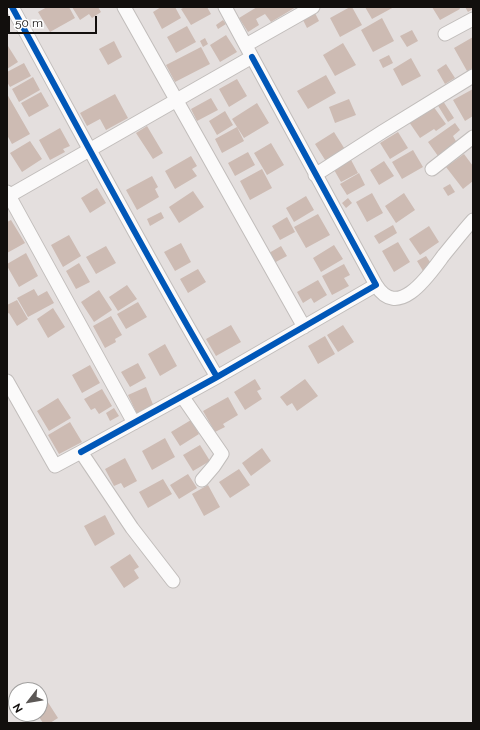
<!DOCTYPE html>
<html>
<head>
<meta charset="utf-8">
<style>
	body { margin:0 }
	#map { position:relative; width:480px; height:730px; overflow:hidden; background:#e4dfde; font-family:Raleway,sans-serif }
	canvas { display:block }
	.frame { position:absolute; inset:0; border:8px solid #120f0d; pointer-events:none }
	.north { position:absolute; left:8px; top:682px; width:40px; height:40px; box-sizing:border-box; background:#fff; border:1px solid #a09f9e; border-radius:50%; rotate:239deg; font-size:11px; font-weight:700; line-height:16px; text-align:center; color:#120f0d }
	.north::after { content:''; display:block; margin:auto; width:14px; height:18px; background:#5c5856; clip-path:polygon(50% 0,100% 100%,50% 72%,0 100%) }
	.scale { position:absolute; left:8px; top:16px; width:89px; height:18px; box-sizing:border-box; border:2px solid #120f0d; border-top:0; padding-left:5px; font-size:12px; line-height:14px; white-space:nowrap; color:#120f0d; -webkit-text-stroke:3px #fff; paint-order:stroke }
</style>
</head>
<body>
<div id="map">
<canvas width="480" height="730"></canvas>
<div class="frame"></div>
<div class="north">N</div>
<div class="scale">50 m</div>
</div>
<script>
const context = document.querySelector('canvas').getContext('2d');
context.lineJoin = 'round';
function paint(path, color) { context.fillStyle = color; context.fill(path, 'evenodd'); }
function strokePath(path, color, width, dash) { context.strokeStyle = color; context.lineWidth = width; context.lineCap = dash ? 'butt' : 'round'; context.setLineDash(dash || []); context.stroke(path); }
paint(new Path2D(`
	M47,7H69L75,18L50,32L38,12Z
	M72,7H98L101,12L92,18L89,14L80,20Z
	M161,7H175L181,18L162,29L153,12Z
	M185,7H207L211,14L191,25L181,9Z
	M257,7H296L271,22L265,14L256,19L259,25L248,32L239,18Z
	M350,7H352L362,25L340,37L330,18Z
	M365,7H394L372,19Z
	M432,7H459L460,9L440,20Z
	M465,7H473V9L468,12Z
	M315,13L319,21L307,28L303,20Z
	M382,18L394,41L373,52L361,30Z
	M223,20L226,24L218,29L216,25Z
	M187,26L196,42L176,53L167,37Z
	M412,30L418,41L407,47L400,36Z
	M226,35L237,52L220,62L210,45Z
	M473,37V68L467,71L454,48Z
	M205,38L208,44L203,47L200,41Z
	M114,41L122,57L108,65L99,49Z
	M343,43L356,65L335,76L323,55Z
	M8,46L18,62L7,69V47Z
	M201,47L210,64L175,82L166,65Z
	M389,55L393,63L383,68L379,60Z
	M411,58L421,76L402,86L393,69Z
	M24,63L31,76L10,87L7,82V72Z
	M446,64L455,78L445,84L437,70Z
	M326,75L336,93L308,109L297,91Z
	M33,77L40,90L19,102L12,89Z
	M237,79L247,96L229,107L219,89Z
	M473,89V116L465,121L453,100Z
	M41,92L49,106L29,117L21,103Z
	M7,94L30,134L12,144L7,135Z
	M115,94L128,118L106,130L100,119L87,126L80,113Z
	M211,98L218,110L197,121L191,109Z
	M349,99L356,115L335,123L329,107Z
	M443,101L454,118L448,122L437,104Z
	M257,103L269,123L244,138L232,119Z
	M433,106L446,124L436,131L434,129L420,138L409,122Z
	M225,111L233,125L217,135L209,121Z
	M455,123L460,130L453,136L457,143L438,156L428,142Z
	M147,126L163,153L153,159L136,133Z
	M237,127L244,141L222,153L215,139Z
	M60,128L70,146L63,149L65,152L50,160L39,140Z
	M334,132L346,151L327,163L315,144Z
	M398,132L408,148L390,159L380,143Z
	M30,141L42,159L22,172L10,153Z
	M271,143L284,165L267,175L254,153Z
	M413,150L423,167L402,179L392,162Z
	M248,152L255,165L235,176L228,163Z
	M464,154L473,166V181L463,189L446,167Z
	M191,156L197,166L192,169L197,176L175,189L165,171Z
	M350,158L358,173L341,182L333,168Z
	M384,161L394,176L379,185L370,170Z
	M262,169L272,188L250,200L240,181Z
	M359,173L365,185L347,195L340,184Z
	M152,176L158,187L155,189L159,197L137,210L126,190Z
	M450,184L455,192L448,196L443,188Z
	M97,188L106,203L90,213L81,198Z
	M193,191L204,207L179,223L169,207Z
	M372,193L383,213L367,222L356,202Z
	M404,193L415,210L396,223L385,206Z
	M306,196L314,210L294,222L286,208Z
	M348,198L352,203L346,208L342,203Z
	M161,212L164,218L150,226L147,219Z
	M318,214L330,235L306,248L294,227Z
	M287,217L295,232L280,240L272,226Z
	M11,220L25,243L7,253V222Z
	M393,225L397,233L379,244L374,236Z
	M429,226L439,242L420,255L409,239Z
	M69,235L81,256L63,267L51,245Z
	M398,242L410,262L394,272L382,251Z
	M181,243L191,262L175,271L164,252Z
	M334,245L343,259L321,272L313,258Z
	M106,246L116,263L96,274L86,257Z
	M281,246L287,256L274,263L269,253Z
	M26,253L38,276L19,287L7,266V264Z
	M426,256L432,265L423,271L417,261Z
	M79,263L90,282L76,289L66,271Z
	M344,264L350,275L344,278L349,286L332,295L322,276Z
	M198,269L206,282L188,293L180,279Z
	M318,280L327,295L314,303L311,298L303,303L297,292Z
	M127,285L137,299L118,311L109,297Z
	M34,289L38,296L47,291L54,303L28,317L17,298Z
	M99,290L112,310L94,322L81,302Z
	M17,300L28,319L17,326L9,313L7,314V305Z
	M138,302L147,317L126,329L117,314Z
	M53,308L65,327L48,338L37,319Z
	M111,316L122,335L115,339L116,342L105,348L93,326Z
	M231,325L241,342L216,356L206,339Z
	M343,325L354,342L338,352L327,335Z
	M325,336L335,354L318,364L308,346Z
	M165,344L177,366L160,376L148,354Z
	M138,363L146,378L130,387L121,372Z
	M90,365L100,383L82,393L72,375Z
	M255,379L261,389L257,391L262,399L245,410L234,392Z
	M305,379L318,396L297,411L292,403L287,406L280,397Z
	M146,387L154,407L137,414L128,395Z
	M102,389L112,406L99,414L95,408L91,410L84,399Z
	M228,397L238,415L223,424L225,427L215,432L203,411Z
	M58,398L71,418L49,431L37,411Z
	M114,408L119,416L110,421L106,413Z
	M191,420L199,434L180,446L171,432Z
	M70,422L82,442L59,454L48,435Z
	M165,438L175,457L152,470L142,451Z
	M200,445L210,461L193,471L183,455Z
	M262,448L271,461L251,476L242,463Z
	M125,458L137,481L124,488L121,483L114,486L105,469Z
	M239,469L250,485L230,498L219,482Z
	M188,474L197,488L179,499L170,485Z
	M163,479L172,494L148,508L139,492Z
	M208,485L220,507L204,516L192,494Z
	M105,515L115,534L95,546L84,526Z
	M130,554L139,567L134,570L139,578L124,588L110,567Z
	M40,690L58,718L50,723H43L37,714H40Z`), '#cdbbb3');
const street = new Path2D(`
	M12,7C80,131 145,255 217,377
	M124,7L304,327
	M445,34L473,19
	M246,45L313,7
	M432,169L473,137
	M315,175L382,132L473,76
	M7,192L134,423
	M7,197L252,57L225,7
	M376,285C398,321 429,275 443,256C453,244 463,231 473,220
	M7,381L55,466L81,452L132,528L173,581
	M182,396L222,454L214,466L202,480
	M81,452L217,377L376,285L252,57`);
strokePath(street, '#c1bdbb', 15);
strokePath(street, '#fbfafa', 13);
strokePath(new Path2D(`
	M12,7C80,131 145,255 217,377
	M81,452L217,377L376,285L252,57`), '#0057b8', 6);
</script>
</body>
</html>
